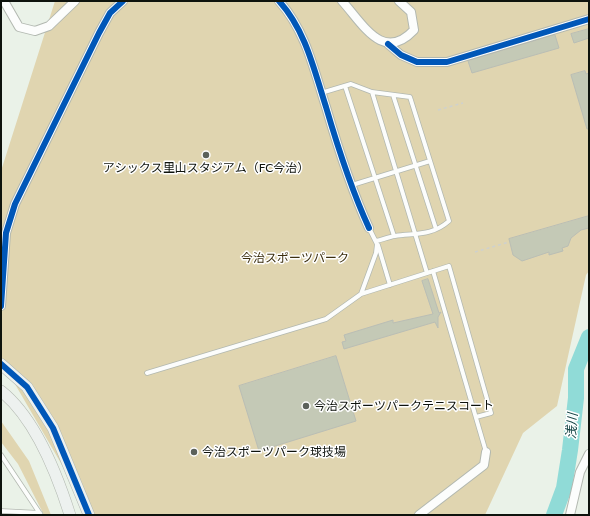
<!DOCTYPE html>
<html>
<head>
<meta charset="utf-8">
<style>
	body { margin:0 }
	#map { position:relative; width:590px; height:516px; overflow:hidden; background:#eaf2e8; font-family:Lato,sans-serif }
	canvas { display:block }
	.frame { position:absolute; inset:0; border:2px solid #0e130d; pointer-events:none }
</style>
</head>
<body>
<div id="map">
<canvas width="590" height="516"></canvas>
<div class="frame"></div>
</div>
<script>
const context = document.querySelector('canvas').getContext('2d');
context.lineJoin = 'round';
function paint(path, color) { context.fillStyle = color; context.fill(path, 'evenodd'); }
function strokePath(path, color, width, dash) { context.strokeStyle = color; context.lineWidth = width; context.lineCap = dash ? 'butt' : 'round'; context.setLineDash(dash || []); context.stroke(path); }
function label(font, color, halo, rows, align = 'center') {
  context.font = font + ' Lato,"Noto Sans JP",sans-serif'; context.lineWidth = 3; context.setLineDash([]); context.textBaseline = 'middle'; context.strokeStyle = halo; context.fillStyle = color; for (const [text, x, y, turn = 0] of rows) {
    context.save(); context.translate(x, y); context.rotate((+turn || 0) * Math.PI / 180); context.textAlign = isNaN(turn) ? turn : align; if (halo) context.strokeText(text, 0, 0); context.fillText(text, 0, 0); context.restore();
  }
}
paint(new Path2D(`
	M55,1H589V271L586,275L557,406L523,433L485,515H91L1,360V171Z
	M1,421L29,461L51,515H44L18,464L1,442Z`), '#e0d5b0');
strokePath(new Path2D(`
	M554,515L564,488L570,450L576,398V369L589,337`), '#90dbd7', 16);
const building = new Path2D(`
	M589,29V38L574,43L571,34Z
	M555,35L559,48L472,73L468,61Z
	M585,71L586,74L589,73V129H587L571,75Z
	M589,216V228L581,230L571,238L568,246L562,248L563,251L549,255V252L522,261L513,255L509,239Z
	M428,279L439,313L441,312L438,317V328L435,322L344,349L342,342L346,341L344,335L393,320V323L433,314L422,281Z
	M336,356L356,421L259,451L239,386Z`);
paint(building, '#c4c9b6');
strokePath(building, '#babeb5', 1);
const lane = new Path2D(`
	M345,86L394,236
	M372,92L410,97L449,221C432,236 415,233 395,236C388,237 382,240 376,241
	M321,93L351,84L372,92L427,273
	M393,95L436,229
	M352,185L430,161
	M369,228L377,244L376,253L361,294L449,266L491,413L476,417
	M378,245L390,285
	M433,271L486,452
	M147,373L326,319L361,294
	M1,455L41,515
	M1,511L40,513`);
const street = new Path2D(`
	M4,1L19,27L35,31L49,26L75,1
	M279,1C306,31 314,70 326,107C338,148 351,189 369,228
	M342,1C363,24 383,63 414,30L411,12L399,1
	M388,44L401,55L417,62H447L589,19
	M1,306L6,233L15,204L99,33L110,13L123,1
	M419,515L484,465L486,452
	M570,515L580,472L589,454`);
const secondary = new Path2D(`
	M1,364L27,387L53,428L89,515
	M1,391C35,418 57,474 70,515`);
strokePath(lane, '#b2b8b0', 5.5);
strokePath(street, '#b2b8b0', 10);
strokePath(secondary, '#b2b8b0', 12);
strokePath(new Path2D(`
	M438,110L463,103
	M475,252L509,242`), '#ced1ce', 1.5, [3, 3]);
strokePath(lane, '#fcfdfc', 4);
strokePath(street, '#fcfdfc', 8);
strokePath(secondary, '#edf1ef', 11);
strokePath(new Path2D(`
	M279,1C306,31 314,70 326,107C338,148 351,189 369,228
	M388,44L401,55L417,62H447L589,19
	M1,306L6,233L15,204L99,33L110,13L123,1
	M1,364L27,387L53,428L89,515`), '#0057b8', 6);
for (const [x, y, r, color] of [
	[206,155,4,"#5b615a"],
	[306,406,4,"#5b615a"],
	[194,452,4,"#5b615a"]
]) { const dot = new Path2D(); dot.arc(x, y, r, 0, 2 * Math.PI); context.fillStyle = color; context.fill(dot); strokePath(dot, '#fff', 1.5); }
label('12px', '#0e130d', '#fff', [
	["アシックス里山スタジアム（FC今治）",206,168,"center"],
	["今治スポーツパークテニスコート",314,406],
	["今治スポーツパーク球技場",202,452]
], 'left');
label('12px', '#3c2f0f', '#fff', [
	["今治スポーツパーク",295,258]
]);
label('italic 13px', '#144444', '#fff', [
	["浅川",572,426,-86]
]);
</script>
</body>
</html>
